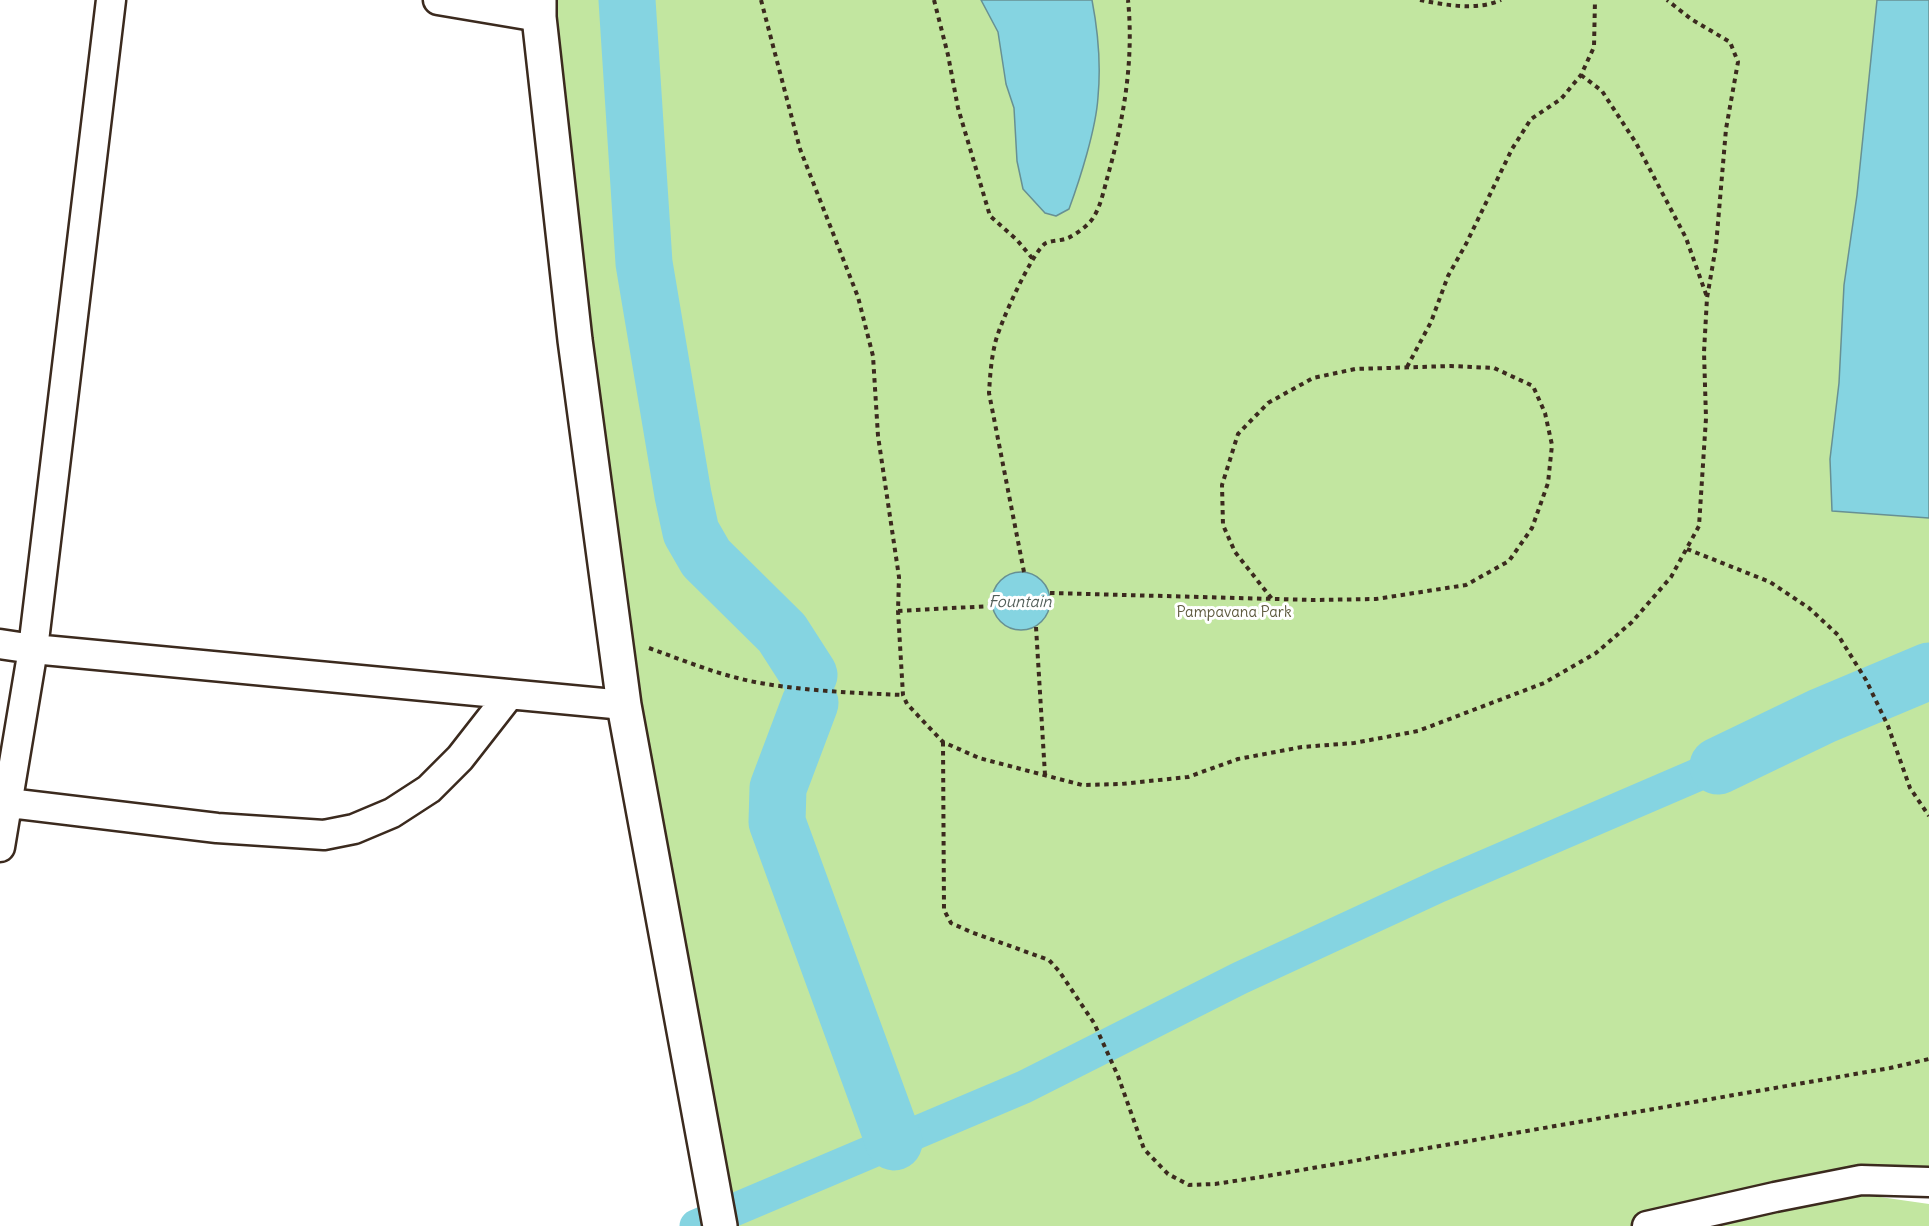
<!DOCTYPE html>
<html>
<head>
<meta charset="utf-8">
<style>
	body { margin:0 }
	canvas { display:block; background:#fff }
</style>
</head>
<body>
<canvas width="1929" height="1226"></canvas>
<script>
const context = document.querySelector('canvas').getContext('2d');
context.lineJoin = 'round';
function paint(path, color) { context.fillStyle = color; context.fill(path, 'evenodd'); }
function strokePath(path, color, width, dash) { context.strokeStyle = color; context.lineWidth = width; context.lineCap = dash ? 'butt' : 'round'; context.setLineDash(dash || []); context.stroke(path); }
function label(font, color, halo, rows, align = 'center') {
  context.font = font + ' Delius,sans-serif'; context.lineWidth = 6; context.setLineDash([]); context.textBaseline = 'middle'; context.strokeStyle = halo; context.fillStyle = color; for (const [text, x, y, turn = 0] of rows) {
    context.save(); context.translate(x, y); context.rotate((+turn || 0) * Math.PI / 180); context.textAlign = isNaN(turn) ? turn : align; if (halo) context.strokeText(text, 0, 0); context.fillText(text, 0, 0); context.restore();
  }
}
paint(new Path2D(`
	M539,0H1929V1182L1647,1226H720L624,705Z
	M1852,1193L1929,1204V1226H1720Z`), '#c2e6a0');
const water = new Path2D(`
	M981,0H1092C1098,31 1101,65 1098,97C1096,129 1080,179 1069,209L1056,216L1045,213L1023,189L1017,161L1014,108L1006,84L998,32Z
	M1877,0H1929V518L1832,511L1830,459L1839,383L1844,285L1857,195Z
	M992 601a29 29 0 1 1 58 0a29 29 0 1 1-58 0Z`);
paint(water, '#85d4e1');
strokePath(water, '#679093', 1.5);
strokePath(new Path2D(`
	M696,1226L1024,1087L1240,978L1439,886L1718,766`), '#85d4e1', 33);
strokePath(new Path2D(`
	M627,0L644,263L683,495L691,532L706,558L782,633L809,675
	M810,703L778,788L777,822L894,1142
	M1718,766L1822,716L1929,671`), '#85d4e1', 57);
const street = new Path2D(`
	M438,0L539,17
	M0,644L33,649L624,705
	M0,802L217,828L324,835L354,829L392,813L429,789L460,758L510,694
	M0,847L33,649L111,0
	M1647,1226L1775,1197L1861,1180L1929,1182`);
const primary = new Path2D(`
	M539,0V17L575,340L624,705L720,1226`);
strokePath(street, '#3b2a1e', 33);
strokePath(primary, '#3b2a1e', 38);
strokePath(new Path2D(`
	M761,0L800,149L858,297L873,356L878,436L899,577L898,611L903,695L907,704L943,742L979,758L1082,785L1121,784L1188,777L1238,759L1302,747L1354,743L1418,731L1544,683L1596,653L1632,622L1671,577L1699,526L1706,418L1704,352L1707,298L1716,246L1726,129L1738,62L1730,42L1691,19L1667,0
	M934,0L948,55L958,108L990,216L1017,240L1032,258
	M1420,0C1446,5 1476,11 1501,0
	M1581,75L1602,91L1636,143L1686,238L1707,297
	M1407,367L1431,322L1448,276L1466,244L1512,149L1531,119L1561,99L1581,75L1594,47L1595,0
	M1687,549L1770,582L1809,608L1838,635L1866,680L1888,726L1910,788L1929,816
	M1024,572L989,393C990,377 991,360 995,344C998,327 1033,250 1046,243C1053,240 1061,241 1068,238C1075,235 1089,225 1093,218C1101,206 1104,189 1108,175C1124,118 1134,60 1128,0
	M1050,593L1313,600L1376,599L1466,585L1509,561L1532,528L1548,483L1552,445L1545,413L1533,386L1494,368L1451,366L1355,369L1313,378L1268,403L1238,434L1222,485L1223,525L1235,552L1272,599
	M898,611L991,606
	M1036,627L1045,775
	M649,648C685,661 721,676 760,683C807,691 855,693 903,695
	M943,742L944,910L951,923L971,932L1049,960L1059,971L1094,1023L1118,1076L1144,1149L1168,1174L1189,1185L1215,1184L1261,1177L1890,1068L1929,1059`), '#3b2a1e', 4, [4.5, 4.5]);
strokePath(street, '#fff', 28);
strokePath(primary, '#fff', 33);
label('15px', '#5d593e', '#fff', [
	["Pampavana Park",1234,613]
]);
label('italic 16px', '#515d58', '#fff', [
	["Fountain",1020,602]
]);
</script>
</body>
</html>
